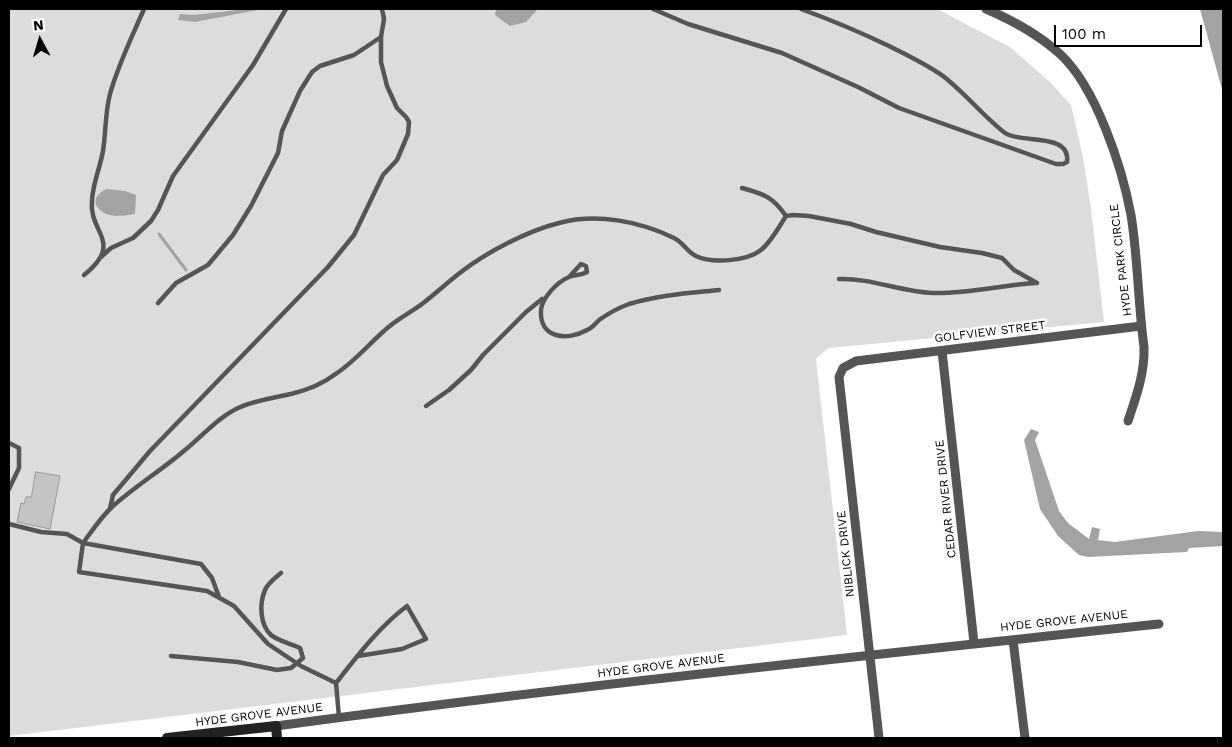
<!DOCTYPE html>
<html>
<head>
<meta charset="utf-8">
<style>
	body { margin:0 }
	#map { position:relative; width:1232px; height:747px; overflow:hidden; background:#fff; font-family:"Work Sans",sans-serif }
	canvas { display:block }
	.frame { position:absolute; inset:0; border:10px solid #000; pointer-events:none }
	.north { position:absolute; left:15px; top:15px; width:50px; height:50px; -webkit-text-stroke:4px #fff; paint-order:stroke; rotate:354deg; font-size:14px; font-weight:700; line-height:20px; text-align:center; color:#000 }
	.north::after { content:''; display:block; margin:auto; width:18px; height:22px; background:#000; clip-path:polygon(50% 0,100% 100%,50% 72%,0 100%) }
	.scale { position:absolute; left:1054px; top:25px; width:148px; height:22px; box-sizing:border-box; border:2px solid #000; border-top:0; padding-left:6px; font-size:15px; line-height:18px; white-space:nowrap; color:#000; -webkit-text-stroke:4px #fff; paint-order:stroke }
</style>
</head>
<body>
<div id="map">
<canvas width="1232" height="747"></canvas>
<div class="frame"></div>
<div class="north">N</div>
<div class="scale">100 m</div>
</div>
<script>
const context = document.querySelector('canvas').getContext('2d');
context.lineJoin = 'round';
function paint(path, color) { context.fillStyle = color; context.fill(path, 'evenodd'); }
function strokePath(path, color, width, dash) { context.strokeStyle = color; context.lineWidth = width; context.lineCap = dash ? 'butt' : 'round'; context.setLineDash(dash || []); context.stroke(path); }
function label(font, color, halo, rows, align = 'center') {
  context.font = font + ' "Work Sans",sans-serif'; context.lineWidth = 5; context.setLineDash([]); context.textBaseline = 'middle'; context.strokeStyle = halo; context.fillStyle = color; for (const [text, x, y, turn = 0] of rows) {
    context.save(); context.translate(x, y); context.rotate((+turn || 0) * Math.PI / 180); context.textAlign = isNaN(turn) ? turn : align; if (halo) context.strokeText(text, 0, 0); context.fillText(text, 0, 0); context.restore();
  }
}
paint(new Path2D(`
	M9,9H937L1010,47L1052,84L1071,105L1083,157L1091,209L1104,322L828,348L816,359L847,635L9,736Z`), '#dcdcdc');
paint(new Path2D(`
	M246,9H263L195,22L178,20L180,14L194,15Z
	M496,9H538L526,22L510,26L495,15Z
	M1200,9H1223V93Z
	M107,189L125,191L136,195L135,214C128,215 118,217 110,215C94,211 89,196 107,189Z
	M1031,429L1039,432L1035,440L1059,511L1068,523L1089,539L1092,527L1100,529L1098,540L1115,542L1198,531L1223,532V546L1189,548L1187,552L1088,557L1079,555L1058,536L1040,509L1024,440Z`), '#a3a3a3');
strokePath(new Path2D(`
	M159,234L186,270`), '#a3a3a3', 3);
const building = new Path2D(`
	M36,472L60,476L50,529L17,522L21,503L24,504L26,497H31Z`);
paint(building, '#c4c4c4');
strokePath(building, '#999', 1);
strokePath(new Path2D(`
	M653,9L688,24L782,53L858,87L899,108L1056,164H1063L1067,162C1071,132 1021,144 1005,133C983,116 965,93 943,76C926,64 907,55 889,46C860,32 831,20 801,9
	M786,216L793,215L809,216L851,224L876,232L940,247L982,253L1002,258L1014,270L1037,283
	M101,257L111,248L133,238L151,221L158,210L173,176L253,65L286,9
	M84,275C125,242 88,233 92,200C93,183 100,168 103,151C106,132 105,113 110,94C118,65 132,37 144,9
	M570,276L581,264L586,266L587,272C580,276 575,274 569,277C557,282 542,298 541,310C539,339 568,341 587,330C592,328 595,324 599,320C609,313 618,308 629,304C658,295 690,293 719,290
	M839,279C872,278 901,292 933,293C968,294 1002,285 1036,283
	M158,303L176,283L208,265L233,235L251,206L278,153L282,131L300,91L312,72L320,66L354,55L381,37
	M426,406L449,390L471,370L483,355L526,312L542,299
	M9,443L19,448V468L9,489
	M110,508L113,495L150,451L328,267L354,235L383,175L397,160L408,134L409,122L406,117L397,108L387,86L381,62V37L384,19L382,9
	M9,524L41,532L67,534L83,543L79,572L207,591L234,606L268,644L301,666L336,683L339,717
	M219,597L212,578L201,564L83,543C92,531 101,517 112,507C135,486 162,470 185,450C202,436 219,417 238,408C255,400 274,398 291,394C308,390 324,383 337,373C355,361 368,345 384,331C395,320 410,313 422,304C435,294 448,282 461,272C487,252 527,231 559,223C597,213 639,221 674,238C683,242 687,252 696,256C712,264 747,261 761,250C771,242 779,227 786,216C773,197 764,194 742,188
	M171,656L238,662L277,670L291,668L303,658L300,648C292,644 278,641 271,635C260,625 259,604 265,590C268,583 275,578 281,573
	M336,683C358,655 379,627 407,606L426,639L402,649L358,656`), '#555', 4.5);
strokePath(new Path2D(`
	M986,9C1012,20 1039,35 1060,54C1096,87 1122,167 1131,215C1138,258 1138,303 1144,347C1145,373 1136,397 1128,421
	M942,351L974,643
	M1013,640L1025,738
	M276,726C570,686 864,656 1159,624
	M879,738L839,377L843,368L856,361L1141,326`), '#555', 9);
strokePath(new Path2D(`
	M167,738L276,726L277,738`), '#222', 10);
label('12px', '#000', '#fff', [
	["HYDE PARK CIRCLE",1121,260,-97],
	["GOLFVIEW STREET",990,332,-7],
	["CEDAR RIVER DRIVE",946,499,-96],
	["NIBLICK DRIVE",846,554,-96],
	["HYDE GROVE AVENUE",1064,621,-6],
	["HYDE GROVE AVENUE",661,666,-7],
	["HYDE GROVE AVENUE",259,715,-7]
]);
</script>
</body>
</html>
